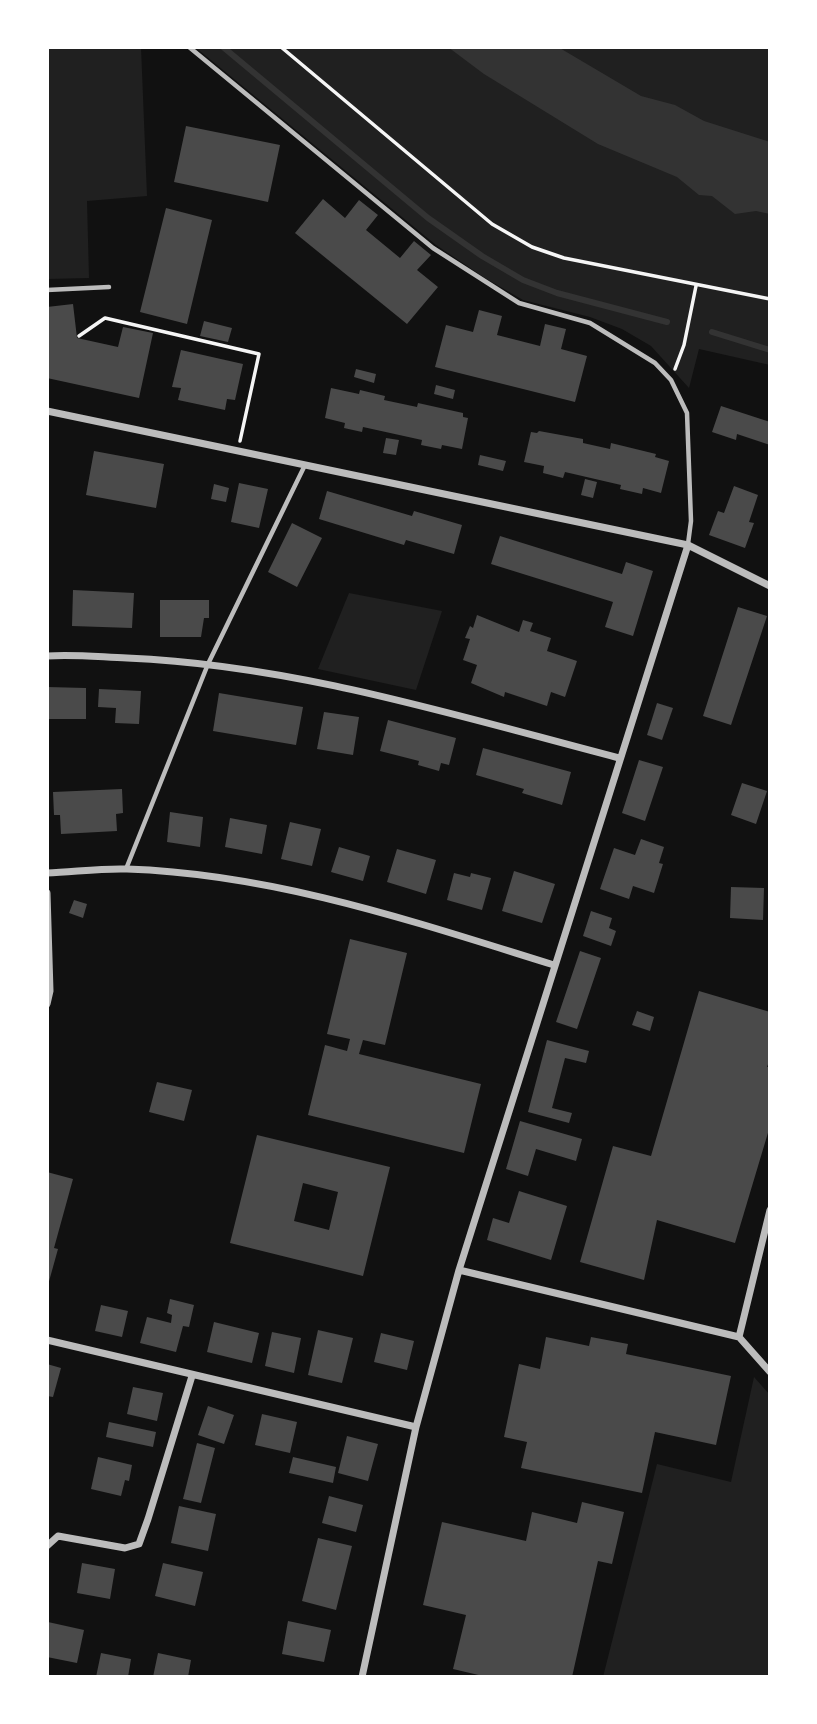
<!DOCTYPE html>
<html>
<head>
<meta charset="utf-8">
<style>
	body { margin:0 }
	#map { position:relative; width:817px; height:1724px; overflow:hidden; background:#111; font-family:"Archivo Narrow",sans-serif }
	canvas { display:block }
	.frame { position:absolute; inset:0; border:49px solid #fff; pointer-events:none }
</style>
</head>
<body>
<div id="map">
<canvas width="817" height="1724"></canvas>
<div class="frame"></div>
</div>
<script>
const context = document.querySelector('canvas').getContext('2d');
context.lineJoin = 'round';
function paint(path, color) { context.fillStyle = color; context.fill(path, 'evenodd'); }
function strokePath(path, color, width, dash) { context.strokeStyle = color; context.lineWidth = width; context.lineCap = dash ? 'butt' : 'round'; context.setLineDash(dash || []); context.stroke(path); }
paint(new Path2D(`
	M47,47H141L147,196L87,201L89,278L47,279Z
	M195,47H770V365L699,349L689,388L651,346L622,329L590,317L523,300L485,278L436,245Z
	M349,593L442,611L416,690L318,669Z
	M754,1377L770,1395V1677H603L657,1464L731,1482Z`), '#202020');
paint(new Path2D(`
	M448,47H558L641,96L675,105L704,121L770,142V214L756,211L735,214L712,196L699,195L677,177L598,144L484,74Z`), '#333');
strokePath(new Path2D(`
	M223,47L428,218L482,256L523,280L557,293L667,322
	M712,332L770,350`), '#333', 6);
paint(new Path2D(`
	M186,126L280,145L268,202L174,182Z
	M323,199L345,218L359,200L378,215L366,230L400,258L414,241L431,255L417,270L438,287L407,324L295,233Z
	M166,208L212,220L187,324L140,312Z
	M73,304L77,338L118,347L123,327L153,333L139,398L47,378V307Z
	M479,310L502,316L497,335L540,346L545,324L566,329L561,349L587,356L575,402L435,367L446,325L473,332Z
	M204,321L232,328L228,342L200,336Z
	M181,350L243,364L235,400L227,399L225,410L178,400L181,388L172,387Z
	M356,369L376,374L374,383L354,377Z
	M436,385L455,390L453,399L434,394Z
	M331,388L359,394L360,390L385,396L384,400L417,407L418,403L463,413V417L468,418L462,449L442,445L441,449L421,445L422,440L363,427L362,432L344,428L345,423L325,418Z
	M721,406L770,422V445L737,434L736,440L712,432Z
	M539,431L583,439V443L610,449L611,443L656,454L655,457L669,461L661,493L643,488L642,494L620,489L621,485L565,472L563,478L543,473L544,466L524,462L531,432L537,433Z
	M386,438L399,440L396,455L383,453Z
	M94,451L164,464L156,508L86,495Z
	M480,455L506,461L503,471L478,465Z
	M585,479L597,482L593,498L581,495Z
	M239,483L268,489L259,528L231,522Z
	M214,484L229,488L226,502L211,499Z
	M734,486L758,495L749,522L754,523L745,548L709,535L718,511L724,513Z
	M327,491L412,516L414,511L462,525L454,554L406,540L404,545L319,519Z
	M292,523L322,538L297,587L268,572Z
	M500,536L622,574L626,562L653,571L633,636L605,627L613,602L491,564Z
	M73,590L134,593L132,628L72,626Z
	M160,600H209V618H204L201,637H160Z
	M738,607L767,616L731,725L703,716Z
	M477,615L519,632L523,620L533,623L530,631L551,638L547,651L577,661L565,697L551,692L547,706L505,692L504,697L471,683L477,665L463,660L470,639L465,638L470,626L473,628Z
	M47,687L86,688V719H47Z
	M99,689L141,691L139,724L115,723L116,708L98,707Z
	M219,693L303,707L296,745L213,731Z
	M657,703L673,708L662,740L647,735Z
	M324,712L359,717L353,755L317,749Z
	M388,720L456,738L449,765L441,763L439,771L418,765L419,761L380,751Z
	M483,748L571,772L562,805L522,793L524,789L476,775Z
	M639,760L663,767L645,821L622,813Z
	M742,783L767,791L756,824L731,815Z
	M122,789L123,813L116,814L117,831L61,834L60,815H54L53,792Z
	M170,812L203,817L200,847L167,842Z
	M230,818L267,825L262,854L225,847Z
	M290,822L321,829L312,866L281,859Z
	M641,839L664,847L659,863L663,864L654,893L633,886L629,899L600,889L614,848L635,855Z
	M339,847L370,856L363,881L331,872Z
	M397,849L436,860L426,894L387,882Z
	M514,871L555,884L542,923L502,911Z
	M454,873L470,877L471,873L491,878L482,910L447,900Z
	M731,887L764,888L763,920L730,918Z
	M74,900L87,904L83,918L69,913Z
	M591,911L612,918L609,928L616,931L611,946L583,936Z
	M350,939L407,953L385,1045L363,1040L359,1054L481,1084L464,1153L308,1115L325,1045L347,1051L350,1039L327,1034Z
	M580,951L601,958L577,1029L556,1022Z
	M699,991L770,1012V1059L767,1067H770V1126L735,1243L657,1220L644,1280L580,1262L613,1146L651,1156Z
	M637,1011L654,1017L650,1031L632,1025Z
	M547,1040L589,1051L586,1063L565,1058L552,1108L572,1113L569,1123L528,1112Z
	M157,1082L192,1090L184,1121L149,1112Z
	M520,1121L582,1139L576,1161L536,1149L528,1176L506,1169Z
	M257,1135L390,1167L363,1276L230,1243ZM303,1183L338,1192L329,1230L294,1221Z
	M47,1172L73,1179L54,1248L58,1249L48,1285Z
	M519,1191L567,1206L551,1260L487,1240L493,1218L509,1223Z
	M170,1299L194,1305L189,1327L183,1326L176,1352L140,1343L147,1317L171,1323L172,1315L167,1313Z
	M101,1305L128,1311L122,1337L95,1331Z
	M214,1322L259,1333L252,1363L207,1352Z
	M318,1330L353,1338L342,1383L308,1375Z
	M272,1332L301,1338L294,1373L265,1366Z
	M381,1333L414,1341L407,1370L374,1362Z
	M546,1337L589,1346L591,1337L628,1344L626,1354L731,1376L716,1445L655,1432L642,1493L521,1468L527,1442L504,1437L519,1364L540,1369Z
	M47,1364L61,1368L53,1397L47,1396Z
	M133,1387L163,1393L157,1421L127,1414Z
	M208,1406L234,1415L224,1444L198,1435Z
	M262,1414L297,1422L290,1453L255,1445Z
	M109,1422L156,1432L153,1447L106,1437Z
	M347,1436L378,1444L368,1481L338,1473Z
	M197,1443L215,1448L201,1503L183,1499Z
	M98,1457L132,1465L129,1481L125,1480L121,1496L91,1489Z
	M293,1457L336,1467L333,1483L289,1473Z
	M329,1496L363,1505L356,1532L322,1523Z
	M582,1502L624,1512L612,1564L598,1561L572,1677H487L453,1669L466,1615L423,1605L442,1522L526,1541L532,1512L577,1523Z
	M179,1506L216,1514L208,1551L171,1543Z
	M318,1538L352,1546L336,1610L302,1601Z
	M82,1563L115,1569L110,1599L77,1593Z
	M163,1563L203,1572L195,1606L155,1596Z
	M288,1621L331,1630L324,1662L282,1654Z
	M48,1622L84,1630L77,1663L47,1657Z
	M101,1653L131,1659L128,1677H96Z
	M158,1653L191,1660L188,1677H153Z`), '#4a4a4a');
strokePath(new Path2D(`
	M281,47L492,224L532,247L564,258L770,299
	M79,336L105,318L259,354L240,441
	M675,369L684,345L696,286`), '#f5f5f5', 3.5);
strokePath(new Path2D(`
	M189,47L433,248L519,303L590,323L655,363L671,380L687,413L691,521L688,544
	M47,290L109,287
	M126,869L208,664L305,465`), '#bcbcbc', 4.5);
strokePath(new Path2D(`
	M47,411L688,545L770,586
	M47,656C73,654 100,657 127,658C295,665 457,716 619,758
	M47,873C74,872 101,868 127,869C275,874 415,922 554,965
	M47,893L50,991L47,1004
	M459,1270L739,1337L770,1372
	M739,1337L770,1210
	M47,1340L416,1427
	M47,1546L58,1536L125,1548L139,1544L148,1519L192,1376
	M362,1677L416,1427L459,1270L688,545`), '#bcbcbc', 7);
</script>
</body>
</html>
